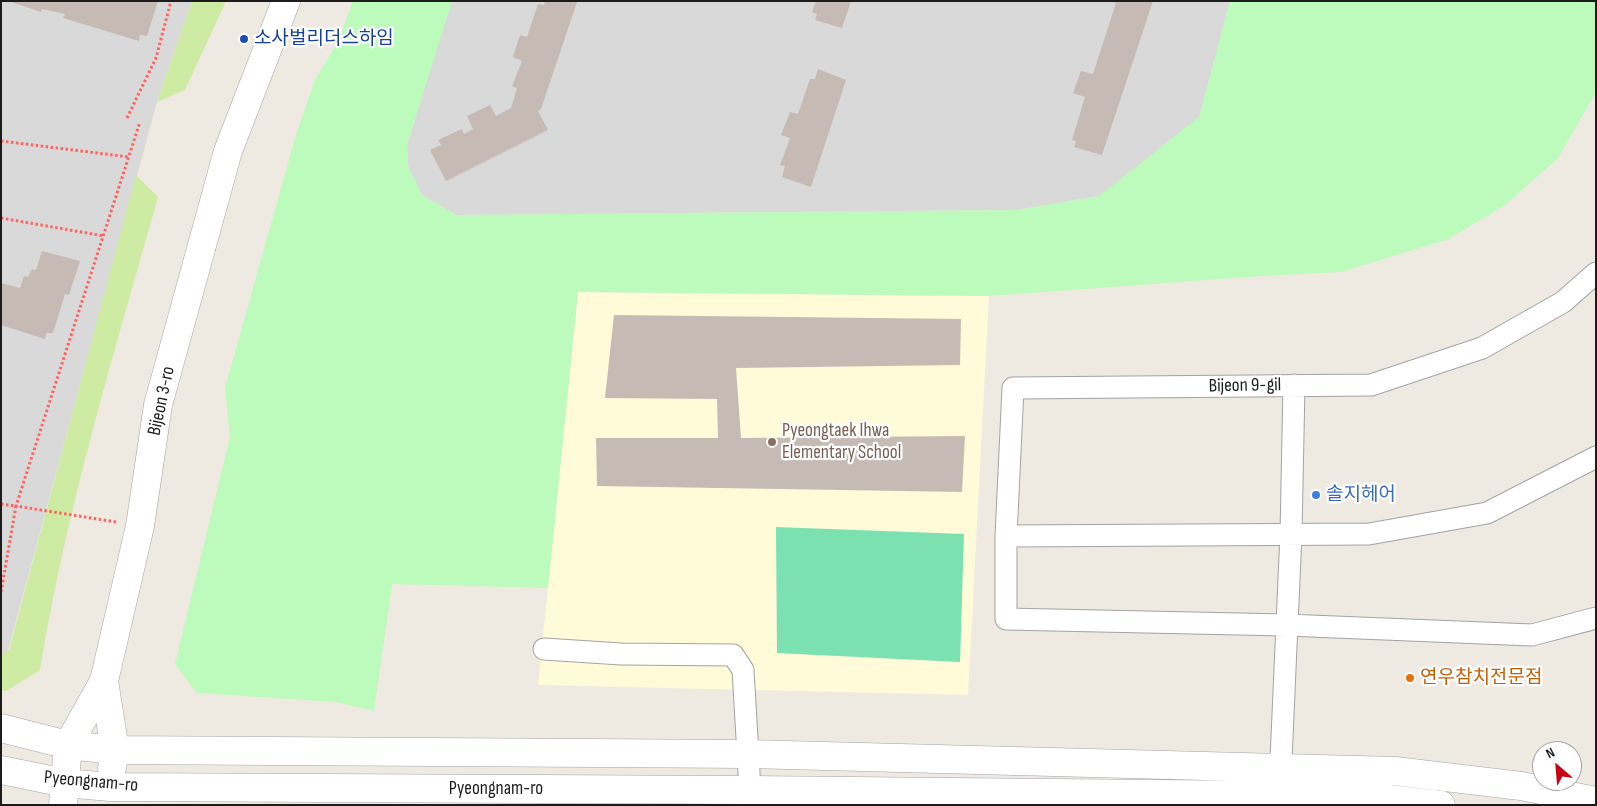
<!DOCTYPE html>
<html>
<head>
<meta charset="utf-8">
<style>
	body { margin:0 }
	#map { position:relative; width:1597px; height:806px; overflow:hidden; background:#eee9e1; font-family:"Sofia Sans Condensed",sans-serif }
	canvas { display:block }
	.frame { position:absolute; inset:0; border:2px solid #1c1c1c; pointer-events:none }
	.north { position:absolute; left:1532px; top:741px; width:50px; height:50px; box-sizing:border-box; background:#fff; border:1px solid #a4a4a4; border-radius:50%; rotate:333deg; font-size:14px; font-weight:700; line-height:20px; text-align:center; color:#1c1c1c }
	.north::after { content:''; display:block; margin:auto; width:18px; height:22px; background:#c80014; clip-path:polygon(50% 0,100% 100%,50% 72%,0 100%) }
</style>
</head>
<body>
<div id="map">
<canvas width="1597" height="806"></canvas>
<div class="frame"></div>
<div class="north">N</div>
</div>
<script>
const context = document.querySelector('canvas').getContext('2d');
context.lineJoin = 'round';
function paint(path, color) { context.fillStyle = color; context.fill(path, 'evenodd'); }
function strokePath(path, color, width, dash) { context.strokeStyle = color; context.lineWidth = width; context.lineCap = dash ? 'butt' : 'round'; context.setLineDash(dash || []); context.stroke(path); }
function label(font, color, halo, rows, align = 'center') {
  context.font = font + ' "Sofia Sans Condensed","Noto Sans KR",sans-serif'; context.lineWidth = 4.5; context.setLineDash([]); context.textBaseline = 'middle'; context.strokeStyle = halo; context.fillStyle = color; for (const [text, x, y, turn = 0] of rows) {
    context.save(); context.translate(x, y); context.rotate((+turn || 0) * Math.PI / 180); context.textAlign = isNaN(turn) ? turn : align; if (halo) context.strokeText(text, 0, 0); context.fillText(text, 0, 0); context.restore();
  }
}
paint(new Path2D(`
	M1,1H192L157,102L8,650L1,655Z
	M451,1H1230L1195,134L1099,196L1017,210L456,215L422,195L408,166L407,145Z`), '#dad9d9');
paint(new Path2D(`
	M578,292L989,296L968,695L538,685Z`), '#fffbd9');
paint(new Path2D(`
	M192,1H226L185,90L157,102Z
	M136,175L158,197C114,353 66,510 40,670L6,691L1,690V655L9,650Z`), '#ceeba4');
paint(new Path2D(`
	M353,1H452L407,145L408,166L422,195L456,215L1017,210L1099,196L1199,117L1230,1H1596V92L1558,158L1505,205L1449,239L1341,272L1261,276L989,296L578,292L548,588L392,584L374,711L337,702L197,693L175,664L230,437L225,388L296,135L315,80L339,40Z`), '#bcfbbb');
paint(new Path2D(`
	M776,527L964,534L960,662L777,653Z`), '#7be1b0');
paint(new Path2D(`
	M8,1H158L147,36L140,35L139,41L63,18L65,14L42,9L41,12Z
	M545,1L577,2L541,109L538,111L548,130L446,181L430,150L441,145L438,140L462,129L464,134L473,129L467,116L490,105L496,116L511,108L517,88L512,86L522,61L513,57L520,35L527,37L538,4L544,5Z
	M816,1H851L842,28L815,20L817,14L812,12Z
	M1112,1H1153L1102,155L1074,147L1076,141L1072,140L1085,97L1073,93L1081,71L1093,74L1116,3Z
	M818,69L846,80L811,187L782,177L785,166L780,165L790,138L781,135L790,112L798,114L810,79H815Z
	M42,251L80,261L69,295L65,294L53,333H46L45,339L1,325V283L20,288L24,276L28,277L32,269L36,270Z
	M614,315L961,319L960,365L736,368L741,438L965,436L962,492L597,486L596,438H718L717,399L605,398Z`), '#c6bab4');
const minor = new Path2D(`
	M1596,273L1563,302L1482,348L1371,385L1013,388L1006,536V619L1286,625L1532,635L1596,618
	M1006,536L1369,534L1487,513L1596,457
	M544,649L621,654L733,655L743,670L750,790
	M1280,782L1291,534L1294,385`);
const tertiary = new Path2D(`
	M104,681L115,750L112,768
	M1,728L68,745L115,750L748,754L1395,771L1521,786L1596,801
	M1,770L65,783L110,787L750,790L1363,796L1441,805
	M63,805L68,745L104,681L140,526L158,405L228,151L286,1`);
strokePath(minor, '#a3a3a3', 23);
strokePath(tertiary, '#a3a3a3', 29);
strokePath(new Path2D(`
	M127,118L156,58L171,1
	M1,141L129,157
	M1,218L104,236
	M1,504L16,506L1,592
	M116,522L16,506L140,122`), '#ff6261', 3, [2.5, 2.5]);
strokePath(minor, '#fff', 21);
strokePath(tertiary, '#fff', 28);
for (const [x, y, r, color] of [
	[244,39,5,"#1a4fb4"],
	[772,442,5,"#8d6e63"],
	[1316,495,5,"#3f7fe0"],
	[1410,678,5,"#e8710a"]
]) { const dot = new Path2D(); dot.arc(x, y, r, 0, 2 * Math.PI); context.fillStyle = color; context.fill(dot); strokePath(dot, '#fff', 2); }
label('19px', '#164399', '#fff', [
	["소사벌리더스하임",254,39]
], 'left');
label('19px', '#1c1c1c', '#fff', [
	["Bijeon 9-gil",1245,386,-1],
	["Bijeon 3-ro",162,401,-78],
	["Pyeongnam-ro",91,782,5],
	["Pyeongnam-ro",496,789]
]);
label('19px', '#785e54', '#fff', [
	["Pyeongtaek Ihwa",782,431],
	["Elementary School",782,453]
], 'left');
label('19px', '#366cbe', '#fff', [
	["솔지헤어",1326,495]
], 'left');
label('19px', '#c56008', '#fff', [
	["연우참치전문점",1420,678]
], 'left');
</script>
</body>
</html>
